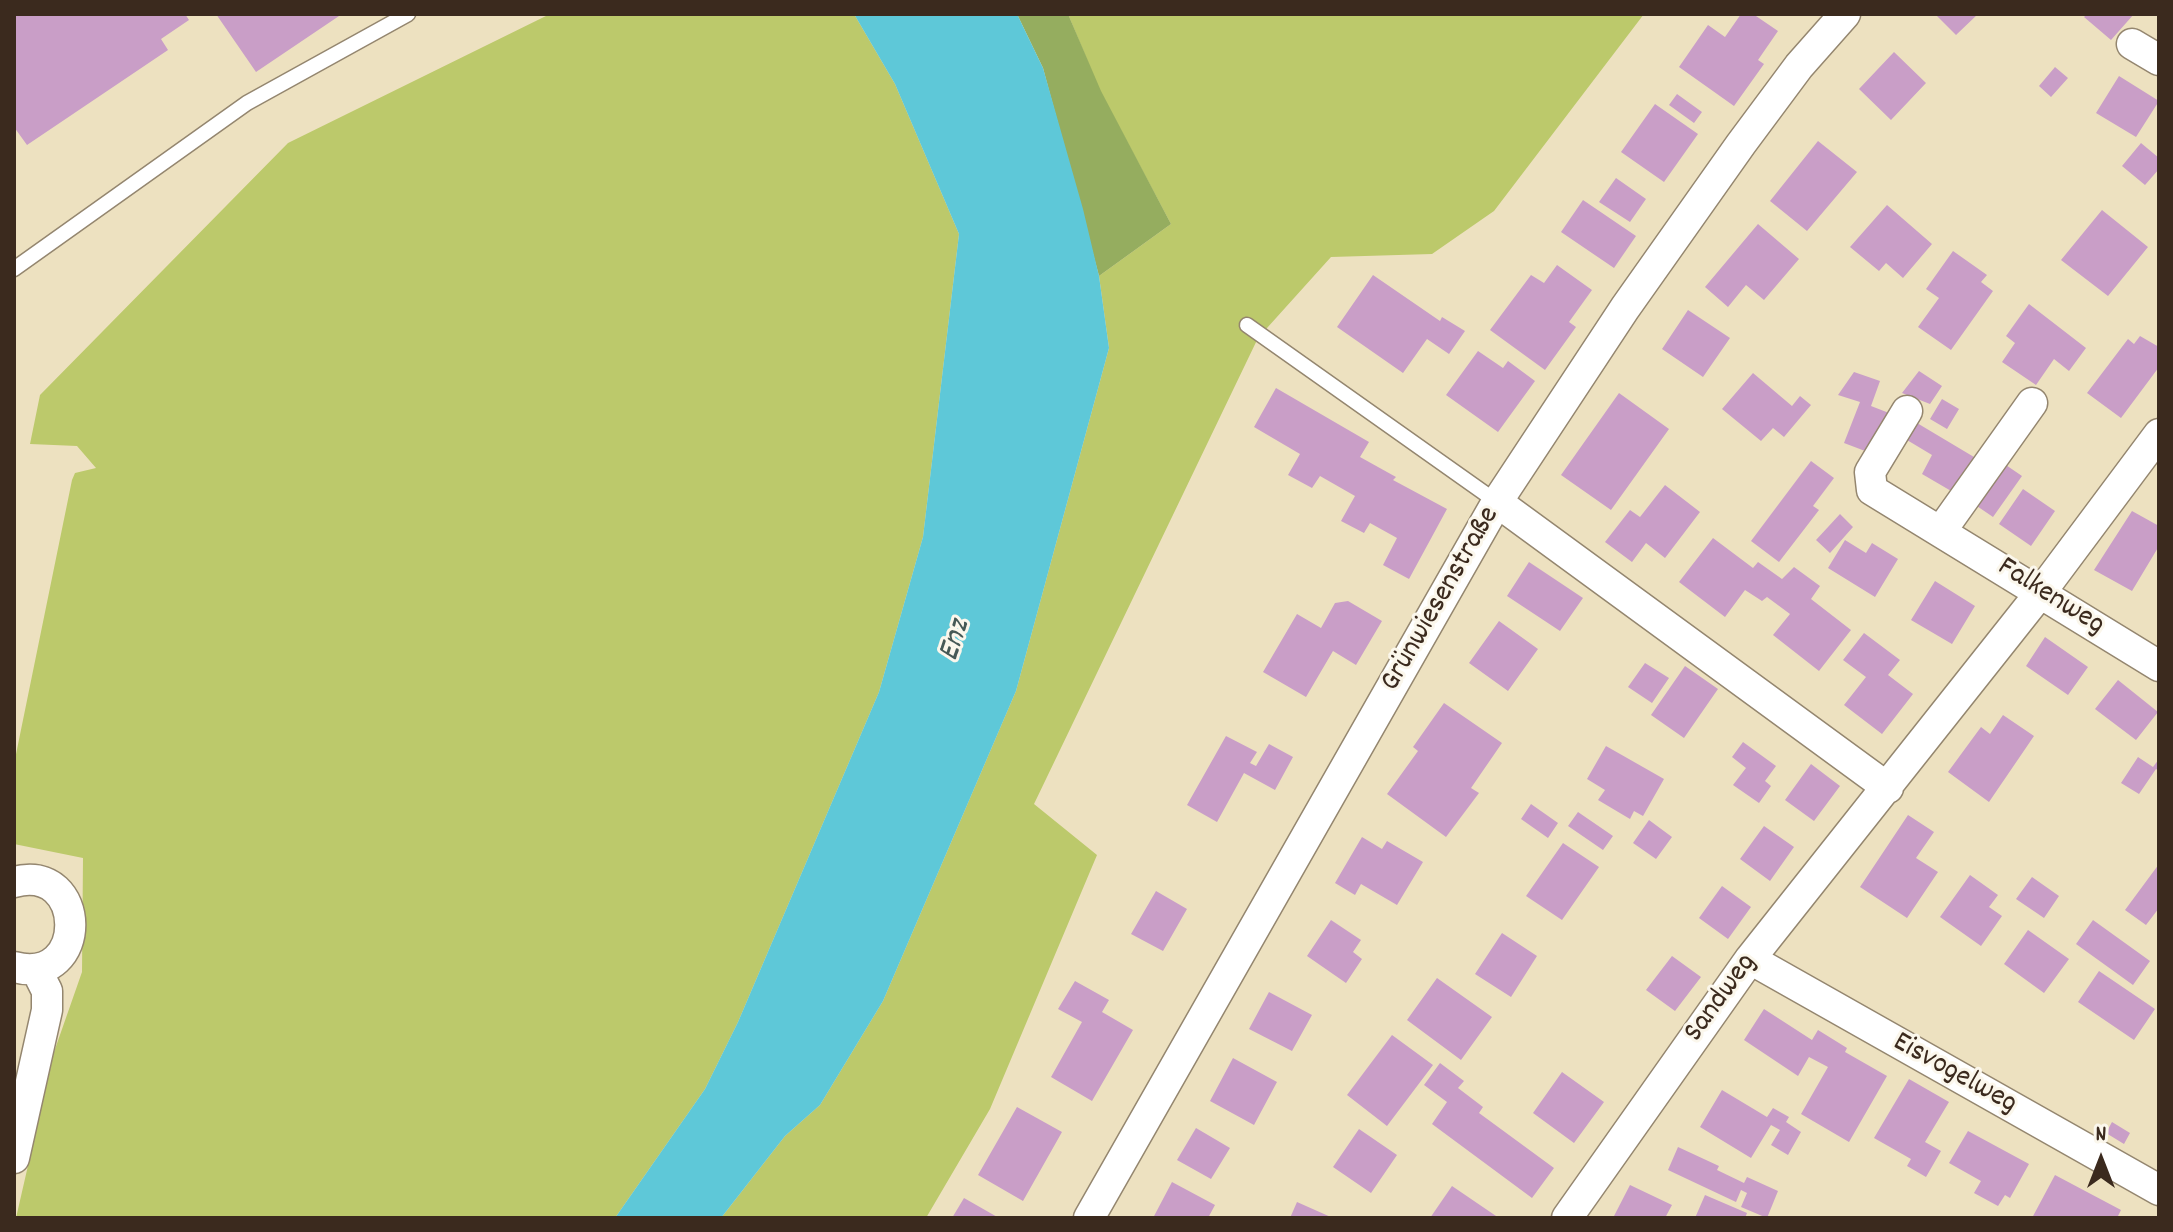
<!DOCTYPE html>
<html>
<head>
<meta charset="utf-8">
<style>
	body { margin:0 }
	#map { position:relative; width:2173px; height:1232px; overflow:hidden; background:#ede1c0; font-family:Dekko,sans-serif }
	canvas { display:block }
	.frame { position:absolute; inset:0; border:16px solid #3b2a1e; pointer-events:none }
	.north { position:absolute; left:2061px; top:1120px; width:80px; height:80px; -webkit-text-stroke:6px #fbf7ec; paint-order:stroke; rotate:0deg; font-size:22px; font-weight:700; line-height:32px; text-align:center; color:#3b2a1e }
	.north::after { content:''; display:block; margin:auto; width:28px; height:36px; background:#3b2a1e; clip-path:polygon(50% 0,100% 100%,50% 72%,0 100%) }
</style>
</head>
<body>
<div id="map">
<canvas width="2173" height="1232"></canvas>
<div class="frame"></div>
<div class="north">N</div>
</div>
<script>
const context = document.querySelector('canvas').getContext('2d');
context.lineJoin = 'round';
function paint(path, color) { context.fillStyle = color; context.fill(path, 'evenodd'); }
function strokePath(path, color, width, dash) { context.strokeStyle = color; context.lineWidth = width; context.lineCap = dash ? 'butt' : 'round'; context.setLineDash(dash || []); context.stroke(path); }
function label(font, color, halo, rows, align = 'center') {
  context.font = font + ' Dekko,sans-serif'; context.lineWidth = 6; context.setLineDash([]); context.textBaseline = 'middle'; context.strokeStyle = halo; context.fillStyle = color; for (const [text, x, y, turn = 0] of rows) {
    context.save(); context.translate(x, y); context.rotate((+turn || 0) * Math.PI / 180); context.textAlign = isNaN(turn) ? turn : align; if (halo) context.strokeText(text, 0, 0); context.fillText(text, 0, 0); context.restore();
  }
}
paint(new Path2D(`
	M550,14H854L895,84L959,234L923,537L879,692L738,1022L705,1089L615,1218H16L54,1052L82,972L83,858L14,844V764L72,480L75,473L96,468L77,446L30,444L40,395L288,143Z
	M1068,14H1644L1494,211L1432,254L1331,257L1258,338L1034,804L1097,855L990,1109L926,1218H721L785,1136L820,1105L883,1001L1016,691L1109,348L1099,276L1171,224L1100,91Z`), '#bcc96b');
paint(new Path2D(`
	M1017,14H1068L1101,91L1171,224L1099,276L1043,68Z`), '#95ad5f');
paint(new Path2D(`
	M854,14H1017L1043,68L1083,209L1099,276L1109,348L1016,691L883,1001L820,1105L785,1136L721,1218H615L705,1089L738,1022L879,692L923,537L959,234L895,84Z`), '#5ec8d8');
paint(new Path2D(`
	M14,14H185L189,20L161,39L168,50L27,145L14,127Z
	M216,14H342L256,72Z
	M1741,14H1753L1778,31L1758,60L1764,64L1734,106L1679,67L1708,25L1725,37Z
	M1935,14H1978L1956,35Z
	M2087,14H2134L2111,40L2084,17Z
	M1894,52L1926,83L1891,120L1859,89Z
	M2055,67L2068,78L2051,97L2039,86Z
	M2119,76L2159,101L2136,137L2096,113Z
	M1677,94L1702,112L1694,123L1669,105Z
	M1655,104L1698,134L1664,182L1621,152Z
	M1818,141L1857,172L1807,231L1770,201Z
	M2141,143L2159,158V169L2145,185L2122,166Z
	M1616,178L1646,199L1630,222L1599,202Z
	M1583,200L1636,236L1614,268L1561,232Z
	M1887,205L1932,244L1903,278L1886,263L1879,271L1850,247Z
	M2102,210L2148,247L2108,296L2061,260Z
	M1758,224L1799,259L1764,300L1746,285L1728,307L1705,287Z
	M1953,251L1987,275L1981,282L1993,291L1951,350L1918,327L1939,298L1926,289Z
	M1557,265L1592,290L1569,322L1576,327L1545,370L1490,330L1531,275L1544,283Z
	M1373,275L1440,321L1442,317L1465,331L1449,354L1427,339L1403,373L1337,327Z
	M2029,304L2086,348L2069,371L2054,359L2036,385L2002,362L2015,343L2006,336Z
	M1688,310L1730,338L1703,377L1662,349Z
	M2140,336L2159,347V367L2121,418L2087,393L2128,339L2134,344Z
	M1478,351L1503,368L1508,361L1535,381L1498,432L1446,395Z
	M1919,371L1942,386L1930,404L1902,393Z
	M1854,372L1880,381L1871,406L1889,413L1873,454L1844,443L1860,402L1838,395Z
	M1753,373L1792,406L1800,396L1811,405L1784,437L1773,428L1761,441L1722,409Z
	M1276,388L1369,442L1360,457L1396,477L1393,480L1447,509L1409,579L1383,565L1397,538L1370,523L1364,533L1341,521L1355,496L1320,476L1312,488L1288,475L1300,454L1254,427Z
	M1619,393L1669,429L1611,510L1561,475Z
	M1942,399L1959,409L1947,429L1930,419Z
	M1917,423L1979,460L1958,495L1922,474L1932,455L1907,440Z
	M1811,461L1834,478L1813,506L1819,510L1779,562L1751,541Z
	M2000,461L2022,476L1993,517L1971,502Z
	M1665,485L1700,512L1665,558L1646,543L1632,562L1605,542L1630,510L1640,517Z
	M2023,489L2055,511L2031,546L1999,524Z
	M2132,511L2159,526V546L2132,591L2094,570Z
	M1840,514L1853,527L1830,553L1816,540Z
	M1713,538L1753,568L1758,562L1782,579L1794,567L1820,586L1811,599L1851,630L1819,671L1773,635L1790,614L1767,597L1762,601L1745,590L1725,617L1679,582Z
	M1845,540L1866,553L1872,543L1898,559L1875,597L1828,568Z
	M1529,562L1583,598L1560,631L1507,596Z
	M1935,581L1975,606L1952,644L1911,620Z
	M1348,601L1382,621L1356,665L1333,651L1306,697L1263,672L1297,614L1321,628L1335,603Z
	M1499,621L1538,649L1508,691L1469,663Z
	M1864,633L1900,660L1888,675L1913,694L1882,734L1844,705L1866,677L1843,660Z
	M2045,637L2088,667L2068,695L2026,666Z
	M1645,663L1669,678L1652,703L1628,687Z
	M1685,666L1718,689L1684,738L1651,715Z
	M2118,680L2158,712L2136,740L2095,709Z
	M1444,703L1502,743L1471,788L1479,793L1446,837L1387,794L1418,751L1413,747Z
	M2003,715L2034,736L1989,802L1948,772L1981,727L1990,734Z
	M1226,736L1257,752L1250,763L1256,766L1269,744L1293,757L1275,790L1244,773L1217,822L1187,805Z
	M1743,742L1776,766L1765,781L1771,786L1759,803L1733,785L1746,768L1732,757Z
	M1606,746L1664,779L1643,816L1634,811L1630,819L1598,800L1605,790L1587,779Z
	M2138,757L2153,767L2159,759V771L2156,769L2139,794L2121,783Z
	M1811,764L1840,786L1814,821L1785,800Z
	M1531,804L1558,823L1548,838L1521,819Z
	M1578,812L1613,836L1603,850L1568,826Z
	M1908,815L1934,832L1916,858L1938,872L1907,918L1860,887Z
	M1649,820L1672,837L1656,859L1633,843Z
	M1764,826L1794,847L1770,881L1740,859Z
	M1362,837L1382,849L1387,841L1423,862L1397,905L1361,884L1355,895L1335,883Z
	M1563,843L1599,867L1562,920L1526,896Z
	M2159,864V908L2146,925L2125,910Z
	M1970,875L1998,895L1989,907L2002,916L1981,946L1940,917Z
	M2032,877L2059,896L2044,918L2016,899Z
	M1722,886L1751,907L1728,939L1699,918Z
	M1156,891L1187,909L1163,951L1131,934Z
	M1331,920L1361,940L1353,952L1362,959L1346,983L1307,956Z
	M2093,920L2150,961L2133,985L2076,944Z
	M2028,930L2069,959L2044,993L2004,964Z
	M1502,933L1537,956L1511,997L1475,974Z
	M1672,956L1701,977L1675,1011L1646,990Z
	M2099,971L2155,1009L2134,1040L2078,1002Z
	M1437,978L1492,1017L1461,1060L1407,1020Z
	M1075,981L1109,1000L1102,1012L1133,1030L1092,1101L1051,1077L1082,1022L1058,1009Z
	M1269,992L1312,1015L1292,1051L1249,1029Z
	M1764,1009L1812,1040L1818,1030L1847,1048L1845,1052L1887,1076L1849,1142L1801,1114L1828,1067L1809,1057L1798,1076L1744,1040Z
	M1392,1035L1433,1065L1387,1126L1347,1095Z
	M1233,1058L1277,1082L1254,1125L1210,1101Z
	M1440,1063L1464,1081L1458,1088L1483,1107L1479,1113L1554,1168L1532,1198L1432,1124L1447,1102L1424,1085Z
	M1562,1072L1604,1102L1574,1143L1533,1113Z
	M1909,1079L1949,1102L1925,1142L1941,1151L1926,1177L1907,1166L1911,1159L1874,1138Z
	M1722,1090L1767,1117L1773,1108L1789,1117L1786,1122L1801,1132L1788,1155L1771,1145L1780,1130L1771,1125L1751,1158L1700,1127Z
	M1017,1107L1062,1132L1023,1201L978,1175Z
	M2112,1122L2130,1133L2124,1144L2106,1133Z
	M1196,1128L1230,1148L1211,1179L1177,1160Z
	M1359,1129L1397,1155L1371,1193L1333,1167Z
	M1968,1131L2029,1164L2010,1198L2005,1195L1998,1206L1974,1193L1981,1181L1949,1163Z
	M1678,1147L1719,1166L1717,1170L1744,1183L1747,1177L1778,1191L1767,1218L1741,1207L1747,1193L1741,1190L1736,1202L1668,1170Z
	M2055,1175L2121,1210L2117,1218H2032Z
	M1172,1182L1215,1205L1208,1218H1153Z
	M1630,1185L1672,1205L1665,1218L1614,1216Z
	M1452,1186L1499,1218H1430Z
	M1705,1195L1747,1213L1745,1218H1695Z
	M964,1198L999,1218H952Z
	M1297,1202L1333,1218H1290Z`), '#c99ec7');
const service = new Path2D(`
	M14,269L247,103L408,14
	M1247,325L1497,502`);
const minor = new Path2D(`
	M2132,44L2159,60
	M1907,411L1870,472L1872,490L2159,666
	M1497,502L1888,788
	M1941,531L2032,403
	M14,882C88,862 90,987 14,967
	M1750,959L2159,1190
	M14,1158L47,1010V991L36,969
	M1089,1218L1497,502L1625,308L1741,144L1799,66L1845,14
	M1567,1218L1750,959L2041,592L2159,434`);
strokePath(service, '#94866f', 17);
strokePath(minor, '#94866f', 33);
strokePath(service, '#fff', 14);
strokePath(minor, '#fff', 30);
label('30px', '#3b2a1e', '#fbf7ec', [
	["Falkenweg",2050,598,32],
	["Grünwiesenstraße",1442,600,-60],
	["Sandweg",1722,999,-54],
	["Eisvogelweg",1954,1075,29]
]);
label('italic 32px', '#465956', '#fbf7ec', [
	["Enz",957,641,-72]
]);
</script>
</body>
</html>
